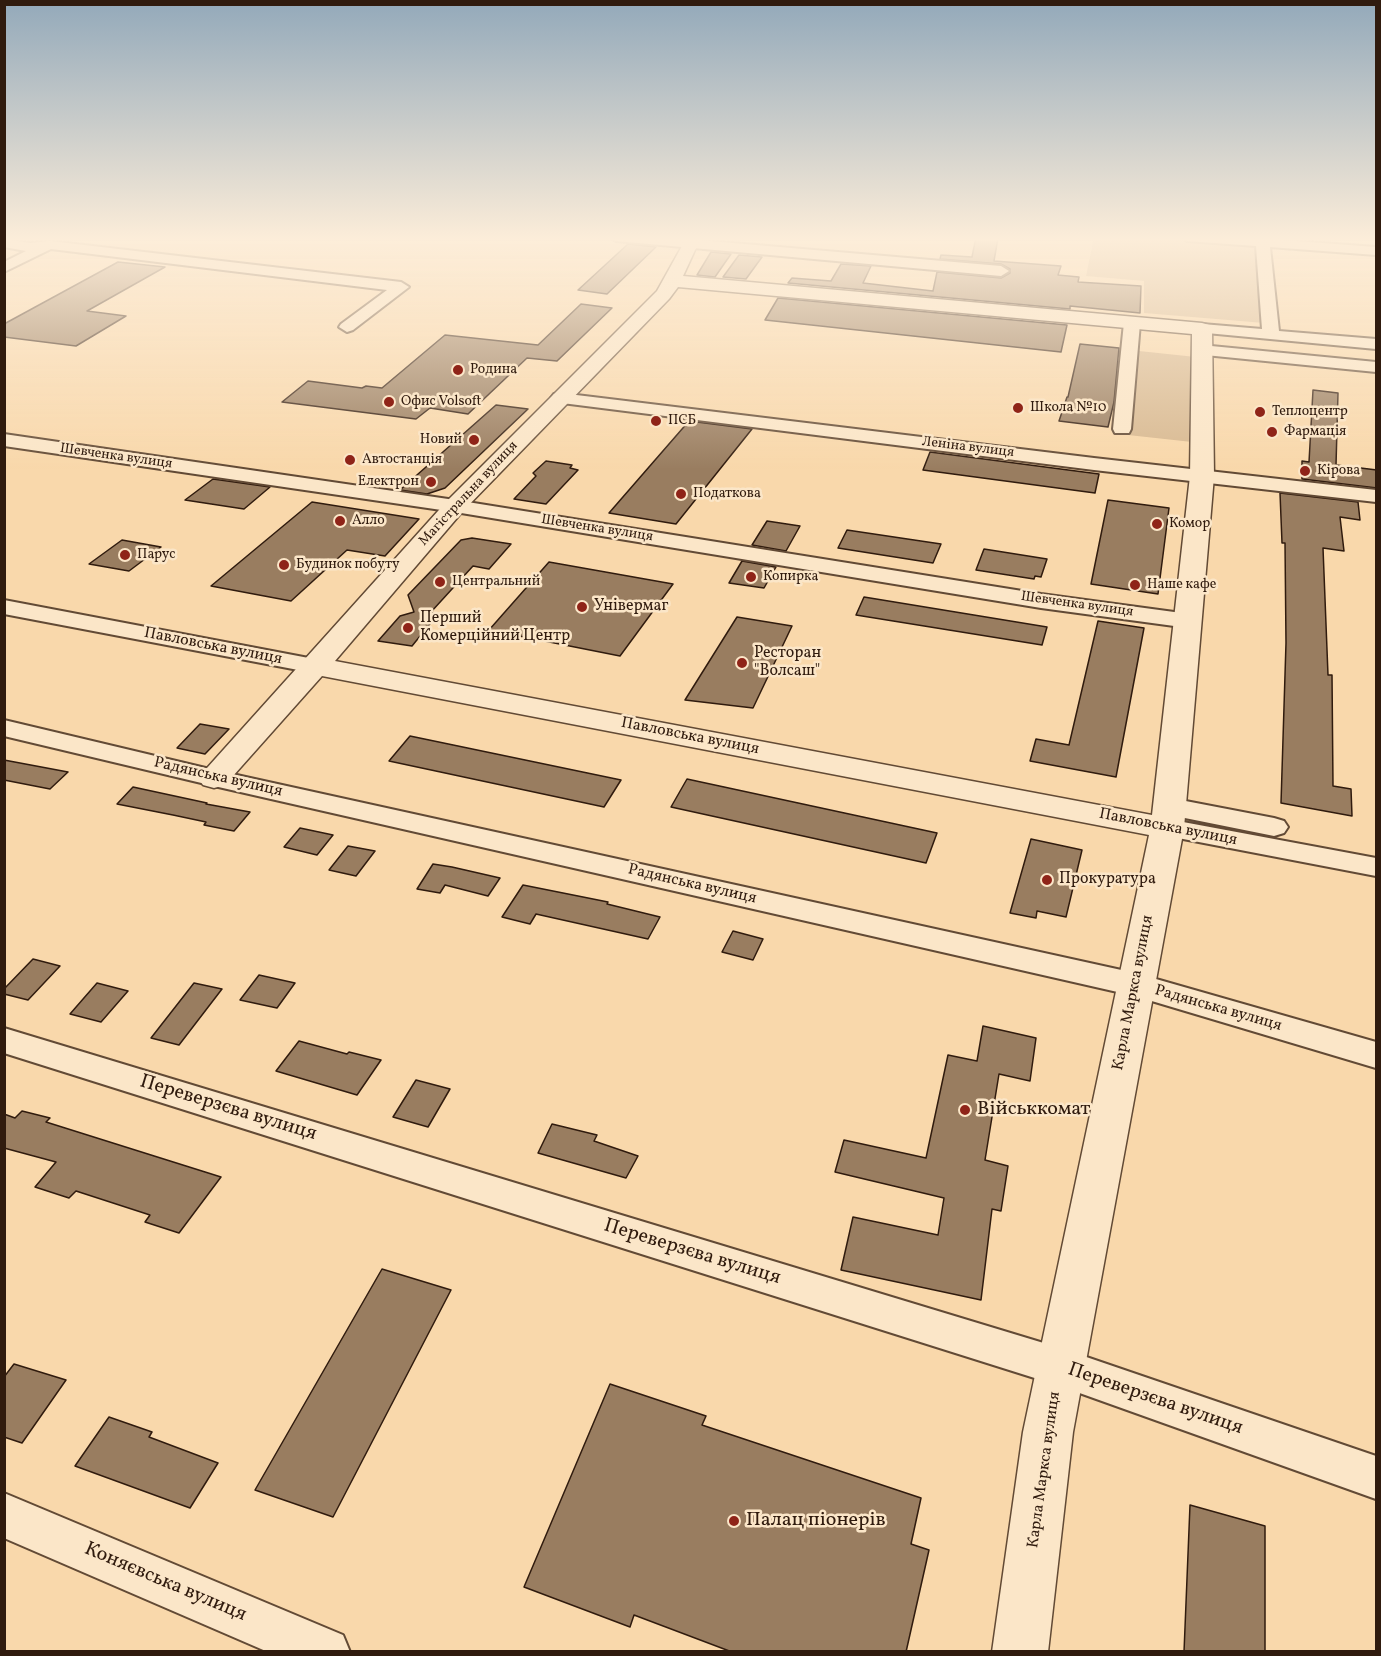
<!DOCTYPE html>
<html>
<head>
<meta charset="utf-8">
<style>
	body { margin:0 }
	#map { position:relative; width:1381px; height:1656px; overflow:hidden; background:#f9d8ab; font-family:Vollkorn,serif }
	canvas { display:block }
	.frame { position:absolute; inset:0; border:6px solid #301b0e; pointer-events:none }
</style>
</head>
<body>
<div id="map">
<canvas width="1381" height="1656"></canvas>
<div class="frame"></div>
</div>
<script>
const context = document.querySelector('canvas').getContext('2d');
context.lineJoin = 'round';
function paint(path, color) { context.fillStyle = color; context.fill(path, 'evenodd'); }
function strokePath(path, color, width, dash) { context.strokeStyle = color; context.lineWidth = width; context.lineCap = dash ? 'butt' : 'round'; context.setLineDash(dash || []); context.stroke(path); }
function label(font, color, halo, rows, align = 'center') {
  context.font = font + ' Vollkorn,serif'; context.lineWidth = 5; context.setLineDash([]); context.textBaseline = 'middle'; context.strokeStyle = halo; context.fillStyle = color; for (const [text, x, y, turn = 0] of rows) {
    context.save(); context.translate(x, y); context.rotate((+turn || 0) * Math.PI / 180); context.textAlign = isNaN(turn) ? turn : align; if (halo) context.strokeText(text, 0, 0); context.fillText(text, 0, 0); context.restore();
  }
}
paint(new Path2D(`
	M1094,237H1149L1259,245L1264,323L1144,313V281L1086,276Z
	M1139,351L1196,357L1192,442L1128,435Z`), '#d7b890');
const building = new Path2D(`
	M976,237L998,238L994,261L1061,266L1058,275L1079,277L1078,282L1141,286L1140,313L1070,306V309L788,283L792,278L831,281L841,264L871,266L863,283L933,291L937,272L1001,278L1010,273V269L1001,264L940,259L941,255L972,257Z
	M628,244L656,247L607,294L578,290Z
	M711,252L731,254L715,277L697,275Z
	M739,255L762,257L746,279L723,277Z
	M118,262L165,267L87,311L126,316L76,346L4,337V324Z
	M778,298L1067,325L1061,352L765,320Z
	M581,304L612,308L557,361L527,358L468,414L430,408L416,419L282,402L308,381L362,388L366,386L382,388L445,335L538,345Z
	M1080,344L1119,348L1114,402L1108,427L1059,421L1067,397H1068Z
	M1313,390L1338,393L1336,465L1377,470V488L1302,479V461L1309,462Z
	M496,405L528,409L445,488L427,494L400,490Z
	M689,421L752,429L676,524L609,513Z
	M930,452L1099,474L1095,493L923,470Z
	M546,461L572,465L570,468L578,470L546,504L514,499L536,476L533,473Z
	M213,479L270,487L244,509L185,500Z
	M1280,493L1358,502L1360,520L1340,517L1344,551L1323,548L1328,675H1332L1333,786L1351,789L1352,816L1281,803L1286,643L1285,543H1282Z
	M1108,500L1169,508L1158,594L1091,584Z
	M312,502L419,519L385,556L347,550L291,601L211,586Z
	M767,521L800,526L786,551L752,545Z
	M847,530L941,544L933,563L838,548Z
	M472,538L511,544L489,569L473,566L431,612L438,614L412,646L378,641L400,616L414,612L408,595L461,540Z
	M122,540L161,547L129,571L89,564Z
	M984,549L1047,559L1041,577L1035,576L1034,579L976,570Z
	M742,561L776,567L764,588L729,583Z
	M549,562L673,584L620,656L489,630Z
	M864,597L1047,627L1042,645L856,615Z
	M737,617L792,626L753,708L685,700Z
	M1098,621L1144,628L1116,777L1030,761L1036,739L1069,745Z
	M200,724L229,729L205,754L177,748Z
	M410,736L621,780L604,807L389,761Z
	M4,760L68,772L50,789L4,780Z
	M687,779L937,833L926,863L671,807Z
	M133,787L207,803L206,804L250,812L234,831L204,825L206,822L173,815L117,804Z
	M300,828L333,835L317,855L284,847Z
	M1031,839L1082,850L1066,917L1037,911L1036,918L1010,913Z
	M348,846L375,851L356,876L329,870Z
	M433,864L452,867L500,878L488,896L445,885L440,893L417,889Z
	M523,885L608,902L607,904L660,917L648,939L536,914L530,924L502,917Z
	M733,931L763,939L753,960L722,952Z
	M33,959L60,966L28,1000L4,994V989Z
	M259,975L295,983L277,1008L240,1000Z
	M97,983L128,991L101,1022L70,1014Z
	M194,983L222,989L179,1045L151,1038Z
	M983,1026L1036,1038L1030,1081L999,1074L985,1160L1008,1166L1001,1211L992,1209L981,1300L841,1270L853,1217L938,1235L944,1198L835,1172L844,1140L926,1158L948,1055L977,1061Z
	M299,1041L347,1054L349,1052L381,1060L357,1095L276,1071Z
	M416,1080L450,1089L428,1127L393,1117Z
	M22,1111L50,1118L46,1122L221,1177L179,1233L145,1222L150,1215L76,1191L69,1198L35,1187L56,1162L4,1148V1114L15,1118Z
	M552,1124L597,1135L594,1141L638,1156L626,1178L538,1153Z
	M382,1269L451,1290L333,1517L255,1490Z
	M14,1364L66,1380L22,1443L4,1437V1377Z
	M610,1384L706,1416L702,1425L921,1498L911,1544L929,1550L906,1652H732L634,1615L630,1627L524,1587Z
	M109,1417L152,1432L149,1437L218,1463L190,1508L75,1466Z
	M1190,1505L1265,1526V1652H1184Z`);
paint(building, '#997d60');
strokePath(building, '#301b0e', 1.5);
const minor = new Path2D(`
	M609,237H663L1001,266L1009,271L1001,276L616,241Z
	M1180,237H1269V239L1376,247V255L1270,247L1279,331L1376,339V349L1196,332L1194,329L1196,326L1202,324L1262,329L1256,246L1187,241Z
	M4,239L30,243L50,241L401,282L409,287L353,330L347,332L339,327L341,324L387,290L51,249L4,272V262L26,251L4,247Z
	M1132,318L1140,323L1131,429L1129,433H1115L1113,429L1124,323Z
	M1201,345L1376,362V372L1195,354L1193,350L1195,346Z
	M560,393L1094,458L1376,490V502L1094,470L554,402L551,398L554,394Z
	M4,434L455,500L1041,594L1189,614L1197,616L1201,621L1197,626L1189,628L1041,608L455,512L4,446Z
	M4,600L314,659L323,661L326,666L323,671L314,673L4,614Z
	M4,720L214,770L1135,973L1376,1042V1068L1135,996L214,786L4,736Z
	M1170,798L1274,818L1284,821L1288,827L1284,833L1274,836L1160,813L1156,807L1160,801Z
	M1167,819L1376,858V876L1157,834L1153,828L1157,822Z
	M4,1028L1060,1348L1376,1456V1499L1060,1386L4,1053Z
	M4,1493L343,1635L350,1652H268L4,1538Z`);
const tertiary = new Path2D(`
	M687,237H704L695,250L683,276L1202,323L1209,325L1212,329L1214,476L1184,828L1073,1432L1048,1652H992L1023,1432L1149,835L322,676L225,785L214,788L203,785L198,778L447,501L657,291ZM678,287L1192,334L1190,476L1152,815L335,661L463,511L669,299Z`);
strokePath(minor, '#624a35', 4);
strokePath(tertiary, '#624a35', 3);
paint(minor, '#fbe6c8');
paint(tertiary, '#fbe6c8');
const sky = context.createLinearGradient(0, 0, 0, 469);
sky.addColorStop(0, '#93a9ba');
sky.addColorStop(0.51, '#fcedd9');
sky.addColorStop(1, '#fcedd900');
context.fillStyle = sky;
context.fillRect(0, 0, 1381, 469);
for (const [x, y, r, color] of [
	[458,370,6,"#8f2418"],
	[389,402,6,"#8f2418"],
	[1018,408,6,"#8f2418"],
	[1260,412,6,"#8f2418"],
	[656,421,6,"#8f2418"],
	[1272,432,6,"#8f2418"],
	[474,440,6,"#8f2418"],
	[350,460,6,"#8f2418"],
	[1305,471,6,"#8f2418"],
	[431,482,6,"#8f2418"],
	[681,494,6,"#8f2418"],
	[340,521,6,"#8f2418"],
	[1157,524,6,"#8f2418"],
	[125,555,6,"#8f2418"],
	[284,565,6,"#8f2418"],
	[751,577,6,"#8f2418"],
	[440,582,6,"#8f2418"],
	[1135,585,6,"#8f2418"],
	[582,607,6,"#8f2418"],
	[408,628,6,"#8f2418"],
	[742,663,6,"#8f2418"],
	[1047,880,6,"#8f2418"],
	[965,1110,6,"#8f2418"],
	[734,1521,6,"#8f2418"]
]) { const dot = new Path2D(); dot.arc(x, y, r, 0, 2 * Math.PI); context.fillStyle = color; context.fill(dot); strokePath(dot, '#fbe6c8', 2); }
label('14px', '#301b0e', '#fbe6c8', [
	["Родина",470,370],
	["Офис Volsoft",401,402],
	["Школа №10",1030,408],
	["Теплоцентр",1272,412],
	["ПСБ",668,421],
	["Фармація",1284,432],
	["Новий",462,440,"right"],
	["Автостанція",362,460],
	["Кірова",1317,471],
	["Електрон",419,482,"right"],
	["Податкова",693,494],
	["Алло",352,521],
	["Комор",1169,524],
	["Парус",137,555],
	["Будинок побуту",296,565],
	["Копирка",763,577],
	["Центральний",452,582],
	["Наше кафе",1147,585]
], 'left');
label('14px', '#301b0e', '#fbe6c8', [
	["Леніна вулиця",968,448,7],
	["Шевченка вулиця",116,457,8],
	["Магістральна вулиця",469,494,-47],
	["Шевченка вулиця",597,529,9],
	["Шевченка вулиця",1077,605,8]
]);
label('16px', '#301b0e', '#fbe6c8', [
	["Універмаг",594,607],
	["Перший",420,619],
	["Комерційний Центр",420,637],
	["Ресторан",754,654],
	["\"Волсаш\"",754,672],
	["Прокуратура",1059,880]
], 'left');
label('16px', '#301b0e', '#fbe6c8', [
	["Павловська вулиця",213,647,11],
	["Павловська вулиця",690,737,11],
	["Радянська вулиця",218,778,13],
	["Павловська вулиця",1168,828,11],
	["Радянська вулиця",692,885,13],
	["Карла Маркса вулиця",1134,993,-79],
	["Радянська вулиця",1218,1009,16],
	["Карла Маркса вулиця",1045,1470,-82]
]);
label('20px', '#301b0e', '#fbe6c8', [
	["Переверзєва вулиця",228,1109,17],
	["Переверзєва вулиця",692,1253,17],
	["Переверзєва вулиця",1155,1400,19],
	["Коняєвська вулиця",165,1583,23]
]);
label('20px', '#301b0e', '#fbe6c8', [
	["Військкомат",977,1110],
	["Палац піонерів",746,1521]
], 'left');
</script>
</body>
</html>
